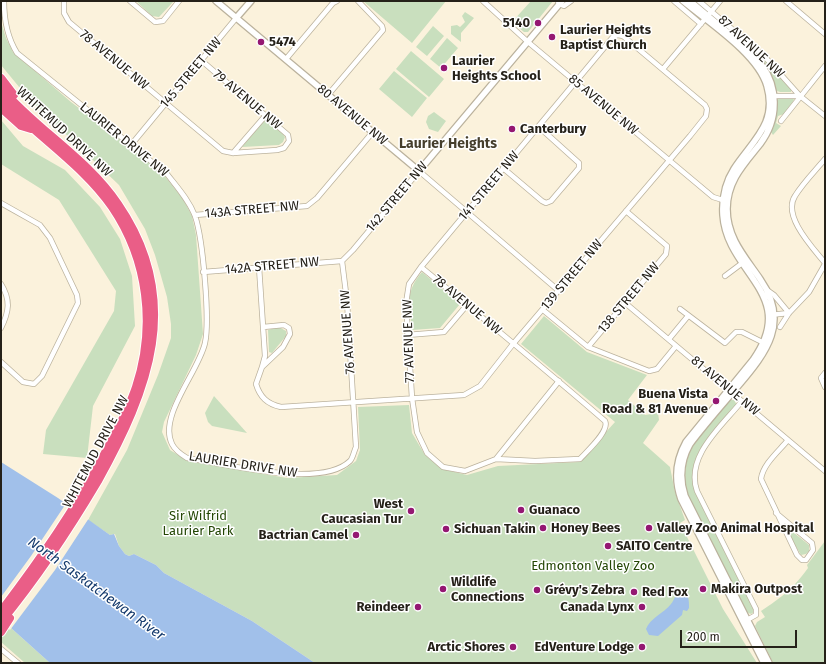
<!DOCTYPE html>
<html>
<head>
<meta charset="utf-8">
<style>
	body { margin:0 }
	#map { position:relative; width:826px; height:664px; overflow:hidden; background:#fbf2dc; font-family:"Fira Sans",sans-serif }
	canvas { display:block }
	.frame { position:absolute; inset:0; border:2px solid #252119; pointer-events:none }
	.scale { position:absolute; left:680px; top:630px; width:117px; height:18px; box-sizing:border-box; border:2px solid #252119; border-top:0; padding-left:5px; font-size:12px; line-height:14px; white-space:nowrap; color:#252119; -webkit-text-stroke:3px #fff; paint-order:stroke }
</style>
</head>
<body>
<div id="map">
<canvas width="826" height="664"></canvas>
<div class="frame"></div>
<div class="scale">200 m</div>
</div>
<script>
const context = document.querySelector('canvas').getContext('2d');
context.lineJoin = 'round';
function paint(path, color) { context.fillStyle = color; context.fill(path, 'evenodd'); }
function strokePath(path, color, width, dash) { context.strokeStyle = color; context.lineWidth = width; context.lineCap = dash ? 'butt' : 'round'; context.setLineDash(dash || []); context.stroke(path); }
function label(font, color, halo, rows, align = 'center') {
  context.font = font + ' "Fira Sans",sans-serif'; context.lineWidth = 3; context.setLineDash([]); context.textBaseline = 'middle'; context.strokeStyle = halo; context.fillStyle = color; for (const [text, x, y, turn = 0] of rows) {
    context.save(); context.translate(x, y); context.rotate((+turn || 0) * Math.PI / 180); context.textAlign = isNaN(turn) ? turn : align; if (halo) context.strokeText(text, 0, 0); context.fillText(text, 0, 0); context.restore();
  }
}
paint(new Path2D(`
	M1,1L2,25L6,38L13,52L71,102L160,170L183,199L192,216L196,235L203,334L196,355L164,422L162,432L170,450L188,461L287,478L337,475L356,461L360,450L358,407L409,405L412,433L425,455L442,469L467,475L498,466L579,462L615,422L521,344L544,316L587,352L647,375L628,400L645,415L658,413L659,420L643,443L670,467L675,492L685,520L680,523L723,609L757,663H315L252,621L164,573L156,565L134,554L129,556L125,554L119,546L115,534L110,535L88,520L127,450L158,375L171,338V324L167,297L155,255L145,229L119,185L29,99L1,65Z
	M136,1H174L159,17L152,16Z
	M363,1H446L412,43Z
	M531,1H553L528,32H524L512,22Z
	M465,12L474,18L461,33V42L451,34V26L457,25L460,27L465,22L462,16Z
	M433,26L444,36L427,56L416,47Z
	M447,38L458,48L441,68L430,59Z
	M411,51L444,79L429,97L396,69Z
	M756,53L776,72L791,89V92H780L775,90L768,70Z
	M394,71L427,98L412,117L379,89Z
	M781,97L793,98L794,100L784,114L778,116L776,123L781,126L773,135L771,132L774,126L776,101Z
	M434,112L446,121L438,132L429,129L426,122L428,116Z
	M266,118L283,134L285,137L283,142L279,145L242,147Z
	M1,120L23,146L65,170L100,207L120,239L132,276L135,326L93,406L87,458L43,454L46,430L114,311L116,291L59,200L1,164Z
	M422,272L460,304L440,328L412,330C410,305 404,293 422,272Z
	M279,327L286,331V336L272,353L269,352L268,330Z
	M214,396L247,433L212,426L208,422L205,413Z
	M729,400H734L737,405C715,430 682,457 696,493L754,609V612L751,614L746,612L688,496C676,452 704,431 729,400Z
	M788,528L809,545V551L806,554L801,555L786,530Z
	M825,541V663H773L755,626L757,622L765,617L761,611C782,597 793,589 808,568L807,565Z
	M1,619L50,663H25L1,642Z`), '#c9dfbe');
paint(new Path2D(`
	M1,462L58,498L110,535L114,534L119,546L125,554L129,556L134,554L156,565L164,573L252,621L315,663H50L1,619Z
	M681,590C689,592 689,601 689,608L687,611L683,610L682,615L658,636L649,635L646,629C650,618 664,613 671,604C675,599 675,594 681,590Z`), '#a1c0ea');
paint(new Path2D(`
	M67,502L89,518L55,570L10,630L1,622V597L31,556Z`), '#fbf2dc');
strokePath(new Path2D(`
	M491,578L492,586`), '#a1c0ea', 1);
const minor = new Path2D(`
	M4,1C4,20 7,37 17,53L167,174C177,187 189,200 195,216C203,239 210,320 205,343C199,371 158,416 172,444C175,450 182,455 187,458C225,464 321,489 350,461C353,458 354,451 356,447L347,301L342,261
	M64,1V13L69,22L223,151L233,153L277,150L284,148L289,141L288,135L202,61
	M130,1L155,22L163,21L179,1
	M483,1L528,42L713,197L726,201
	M558,1L559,4L564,6L571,1
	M674,1L701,24
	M699,1L765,57L800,96L825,116
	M786,1L825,34
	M286,59L333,3L337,1
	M663,69L720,1
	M328,95L383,30L382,26L358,1
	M771,96H800
	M781,121L825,66
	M131,145L237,17
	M233,153L266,115
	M825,159C815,171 803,183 795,196C782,216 813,248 825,263
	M503,168L542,201L546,203L551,201L579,168V163L539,127
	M1,203L40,225L50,238L77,295L78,303L42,376L34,384L23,382L1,362
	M195,215L307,206L317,198L372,133
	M342,261L353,250L419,171L559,291
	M259,267L265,356L262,367
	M203,272L342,261
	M725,276L745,261
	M1,284C11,300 9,312 1,328
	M767,290L774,295L789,313
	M624,302L825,471
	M680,309L725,343L736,332H742L764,343
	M543,310L588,347L649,371L657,369L676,346
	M770,315L789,313
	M263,327L284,325L289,328L290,334L283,347L262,367L256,384C260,397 267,404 281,407L464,395L480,386L513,344L690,136L706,116L707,109L705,105L623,36L618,35L613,37L421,267L409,284L406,303L412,398L417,432L427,453L443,467L465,471L496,459L535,461L580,459C587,451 610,431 605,421C545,369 483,318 421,267
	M780,327L789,313L809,292L825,264
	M407,335L444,332L467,305
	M669,339L688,316
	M588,347L666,254L667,246L626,211
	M825,373L821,378L825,387
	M742,401C722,426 685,456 697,491L756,609V615L747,620
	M496,459L559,381
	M776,513L812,543L813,550L806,560H802L797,555L761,479C763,464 779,451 788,440
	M1,649L18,663`);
const tertiary = new Path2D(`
	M216,1L419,171L562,1
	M683,1C708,22 758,54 767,86C778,124 752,141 734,169C725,183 722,199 723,215C727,274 800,294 753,360L686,442C676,460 674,479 681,499L764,663
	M690,1C703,12 716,23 730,34C753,54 775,71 774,104C774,119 769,132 760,144C744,164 727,181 727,209C727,238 745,257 760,279C790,322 767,352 738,386C722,405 705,424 690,444C681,460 679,478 685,496L769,663
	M237,17L251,1`);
const motorway = new Path2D(`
	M1,78L14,95
	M1,88C37,130 87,158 118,204C184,300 149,389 98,481C69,530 37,578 1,622
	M1,98C36,136 82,164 112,207C148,260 156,326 136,387C127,414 112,439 99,464C71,515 37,564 1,611
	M1,108L21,126L31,129
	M1,632L10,618`);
strokePath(minor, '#bbb29d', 6);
strokePath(tertiary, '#bbb29d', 8);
strokePath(motorway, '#fff', 10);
strokePath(minor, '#fff', 4.5);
strokePath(tertiary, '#fff', 5.5);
strokePath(motorway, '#ea5e87', 8);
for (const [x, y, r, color] of [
	[538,23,4,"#941772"],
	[552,37,4,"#941772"],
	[261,42,4,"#941772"],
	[444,68,4,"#941772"],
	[512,129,4,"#941772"],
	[716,401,4,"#941772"],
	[521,510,4,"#941772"],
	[411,511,4,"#941772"],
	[543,528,4,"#941772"],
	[649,528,4,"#941772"],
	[446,529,4,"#941772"],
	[356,535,4,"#941772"],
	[608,546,4,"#941772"],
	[443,589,4,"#941772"],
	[703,589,4,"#941772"],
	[537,590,4,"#941772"],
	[634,592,4,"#941772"],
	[418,607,4,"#941772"],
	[642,607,4,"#941772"],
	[513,647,4,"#941772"],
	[642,647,4,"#941772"]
]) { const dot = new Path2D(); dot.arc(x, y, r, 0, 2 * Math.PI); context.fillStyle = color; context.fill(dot); strokePath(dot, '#fff', 1.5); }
label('bold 13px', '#252119', '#fff', [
	["5140",530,23,"right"],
	["Laurier Heights",560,30],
	["Baptist Church",560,45],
	["5474",269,42],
	["Laurier",452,61],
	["Heights School",452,76],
	["Canterbury",520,129],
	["Buena Vista",708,394,"right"],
	["Road & 81 Avenue",708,409,"right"],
	["West",403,504,"right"],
	["Caucasian Tur",403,519,"right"],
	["Guanaco",529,510],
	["Honey Bees",551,528],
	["Valley Zoo Animal Hospital",657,528],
	["Sichuan Takin",454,529],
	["Bactrian Camel",348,535,"right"],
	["SAITO Centre",616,546],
	["Wildlife",451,582],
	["Connections",451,597],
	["Makira Outpost",711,589],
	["Grévy's Zebra",545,590],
	["Red Fox",642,592],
	["Reindeer",410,607,"right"],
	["Canada Lynx",634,607,"right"],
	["Arctic Shores",505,647,"right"],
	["EdVenture Lodge",634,647,"right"]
], 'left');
label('13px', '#252119', '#fff', [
	["87 AVENUE NW",751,47,43],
	["78 AVENUE NW",114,60,40],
	["145 STREET NW",191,73,-50],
	["79 AVENUE NW",247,100,40],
	["85 AVENUE NW",603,105,40],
	["80 AVENUE NW",352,115,40],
	["WHITEMUD DRIVE NW",64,132,43],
	["LAURIER DRIVE NW",124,140,39],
	["141 STREET NW",489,186,-50],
	["142 STREET NW",397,197,-50],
	["143A STREET NW",252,210,-5],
	["142A STREET NW",272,266,-5],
	["139 STREET NW",572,275,-50],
	["138 STREET NW",629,298,-50],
	["78 AVENUE NW",467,305,40],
	["76 AVENUE NW",348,332,-94],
	["77 AVENUE NW",409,341,-92],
	["81 AVENUE NW",725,386,40],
	["WHITEMUD DRIVE NW",96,452,-62],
	["LAURIER DRIVE NW",243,465,9]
]);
label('13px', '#234604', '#fff', [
	["Sir Wilfrid",198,516],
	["Laurier Park",198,531],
	["Edmonton Valley Zoo",593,566]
]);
label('bold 14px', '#453e2c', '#fff', [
	["Laurier Heights",448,144]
]);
label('italic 14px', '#143a6d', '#fff', [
	["North Saskatchewan River",96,589,36]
]);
</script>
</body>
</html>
